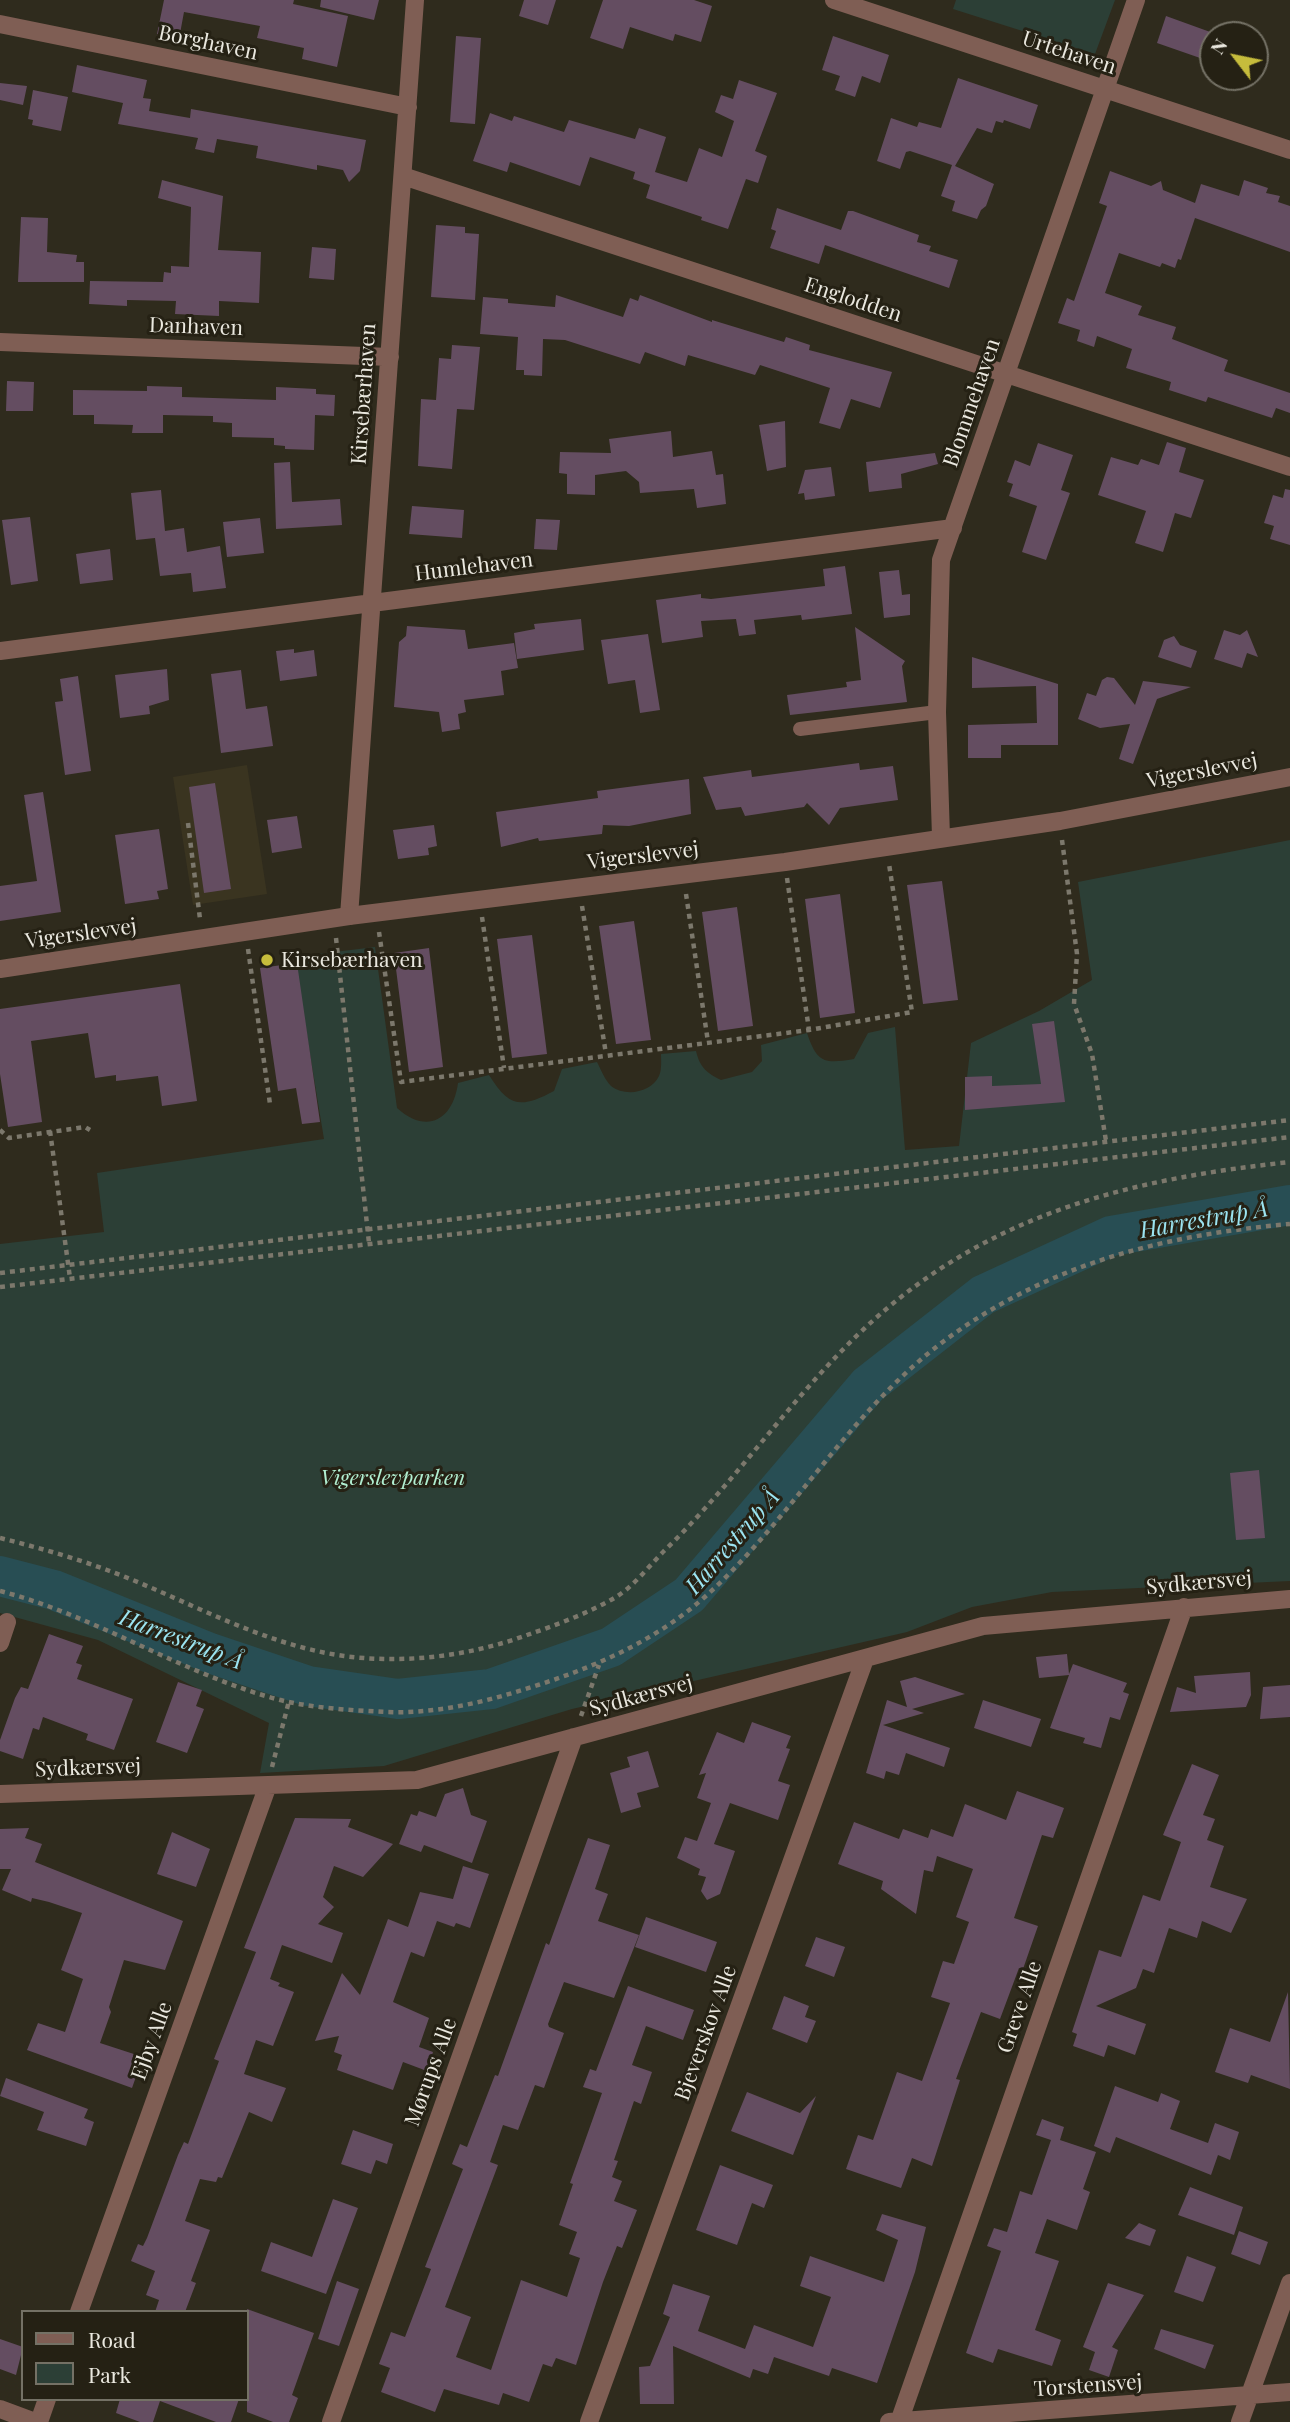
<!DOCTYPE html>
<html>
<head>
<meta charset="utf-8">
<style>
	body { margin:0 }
	#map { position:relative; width:1290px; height:2422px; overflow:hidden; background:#2f2b1d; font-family:"Playfair Display",serif }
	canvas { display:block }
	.legend { position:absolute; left:21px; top:2310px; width:228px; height:91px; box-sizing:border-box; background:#252114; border:2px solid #747165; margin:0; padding:9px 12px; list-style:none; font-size:21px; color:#eae8df }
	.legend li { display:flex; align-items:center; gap:14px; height:35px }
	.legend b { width:35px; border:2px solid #747165 }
	.north { position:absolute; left:1199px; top:21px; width:70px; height:70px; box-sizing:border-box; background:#252114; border:2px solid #747165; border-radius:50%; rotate:302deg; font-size:19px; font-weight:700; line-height:28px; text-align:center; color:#eae8df }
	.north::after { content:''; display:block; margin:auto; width:24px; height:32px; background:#c6bc3c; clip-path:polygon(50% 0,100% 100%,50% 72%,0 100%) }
</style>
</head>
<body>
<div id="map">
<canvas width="1290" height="2422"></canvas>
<ul class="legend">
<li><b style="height:9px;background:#7f5e54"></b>Road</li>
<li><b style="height:19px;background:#2c3f36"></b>Park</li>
</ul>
<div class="north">N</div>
</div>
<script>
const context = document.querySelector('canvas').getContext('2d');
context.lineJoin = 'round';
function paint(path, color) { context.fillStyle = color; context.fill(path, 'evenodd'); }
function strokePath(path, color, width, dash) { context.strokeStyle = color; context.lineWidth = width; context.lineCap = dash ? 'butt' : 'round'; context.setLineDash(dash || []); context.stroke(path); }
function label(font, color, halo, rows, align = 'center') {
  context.font = font + ' "Playfair Display",serif'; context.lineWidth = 6; context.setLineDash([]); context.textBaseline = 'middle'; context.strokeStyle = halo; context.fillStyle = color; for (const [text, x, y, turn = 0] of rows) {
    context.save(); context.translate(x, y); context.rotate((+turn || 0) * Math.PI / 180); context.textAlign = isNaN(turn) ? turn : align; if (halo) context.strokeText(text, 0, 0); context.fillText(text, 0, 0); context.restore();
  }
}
paint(new Path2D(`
	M247,765L267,894L193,905L173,777Z`), '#3a3420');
paint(new Path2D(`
	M956,0H1115L1095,54L953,9Z
	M1290,840V1581L1052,1592L972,1607L907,1632L572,1709L384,1766L260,1773L269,1723L98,1640L0,1613V1244L104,1232L97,1173L324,1139L294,957L375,947L397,1108C427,1135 453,1120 458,1083L489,1075C509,1107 520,1109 554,1091L562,1069L597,1062C601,1070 605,1080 611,1086C625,1097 651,1093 659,1076C662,1070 661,1060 661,1054L696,1051C700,1068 707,1073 721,1080L752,1072L762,1061L761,1045L807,1033C817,1063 824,1064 854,1059L868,1033L895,1027L905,1150L959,1146L971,1043L1039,1011L1092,980L1078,882Z`), '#2c3f36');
strokePath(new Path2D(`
	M0,1576L54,1590L210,1653L308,1686L398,1699L491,1689L611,1647L689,1595L868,1385L983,1295L1111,1236L1290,1205`), '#284e54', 40);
paint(new Path2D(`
	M164,0H294L293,4L348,16L337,67L302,59L304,48L257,38L260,26L184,12L179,39L157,34Z
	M321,0H379L374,20L320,7Z
	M524,0H556L548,25L519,16Z
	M603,0H694L712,6L701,42L675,34L673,41L630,27L623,49L590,38Z
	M1166,16L1213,33L1203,59L1157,43Z
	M456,36L481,38L475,124L450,122Z
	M833,36L889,55L880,83L862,76L855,97L835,90L840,76L822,70Z
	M77,65L147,80L143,98L151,99L149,111L190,118L191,109L366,140L360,171L349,182L343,170L317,165V170L256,158L258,146L217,139L214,153L195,149L198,138L118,124L123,103L72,92Z
	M958,78L1038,105L1030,129L1004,120L1003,123L996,121L992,133L977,128L955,166L994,184L986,206L981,210L977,219L952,211L955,201L941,196L952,165L910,151L906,152L900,169L877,161L891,118L917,127L919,122L941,128Z
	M739,80L777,93L755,151L767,156L758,183L746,179L728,229L701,220L702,217L646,198L650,185L633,179L635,172L590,157L580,186L510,162L507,172L473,161L490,113L512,121L514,116L564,132L569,120L635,139L639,128L666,137L655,172L687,182L699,148L722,157L734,121L715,112L721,95L733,99Z
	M0,83L27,86L23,105L0,100Z
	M33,90L68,97L61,131L32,125L33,120L28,119Z
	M1110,171L1151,186L1161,181L1163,190L1195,203L1201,184L1239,196L1244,180L1268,188L1266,193L1280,196L1278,202L1290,206V252L1195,218L1181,260L1178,259L1175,268L1162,263L1160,267L1119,253L1105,293L1142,306L1138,315L1176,327L1172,339L1228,360L1224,371L1290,393V413L1276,408L1272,418L1208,397L1206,402L1169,390L1171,382L1126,368L1132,349L1097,336L1094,347L1077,341L1080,330L1058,323L1067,298L1074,301L1107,206L1099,203Z
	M162,180L223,196L218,250L261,252L259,303L219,301V316L175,314L176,301L127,300V306L89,304L90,281L163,282L164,272L171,273V266L189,267L191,207L158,198Z
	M777,208L841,230L848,211H853L919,235L917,242L931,246L929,251L958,260L949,288L825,245L819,264L770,248L776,231L771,229Z
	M21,217L48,218L47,252L77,255L76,262H84V282H18Z
	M436,225L465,227V233L479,234L475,300L431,297Z
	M312,247L336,249L334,280L309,278Z
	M556,295L623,317L630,298L638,301L640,295L712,322V320L784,342L786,337L810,345L809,350L892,372L880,408L851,399L840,429L819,423L830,388L760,365L755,375L688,355L685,366L645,352L640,364L565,340L543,339L542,376L524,375V370H516L518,337L480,334L483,297L508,299V303L555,307Z
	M452,345L480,347L474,410L457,409L452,469L418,466L421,399L436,400L439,358L451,359Z
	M7,381L34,382L33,411H6Z
	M147,386L182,387V397L276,400V387L316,389V394L335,395L334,416L315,415L314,450L285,449V446L274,445V438L232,437V423L213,422V416L163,415V433H132L133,425L94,424V415H73V390L147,391Z
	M785,421L786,467L767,471L759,425Z
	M671,431L673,457L712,451L716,475L723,474L726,504L697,508L694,489L640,493L639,482L626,471L595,475V495L567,494V474L559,473L560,452L611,453L609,439Z
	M1167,442L1186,448L1179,472L1204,480L1191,518L1175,513L1163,552L1135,543L1146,511L1098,495L1111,457L1138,465L1141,459L1159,465Z
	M1038,443L1073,455L1061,490L1070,493L1046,560L1022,552L1037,506L1009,496L1013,484L1007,482L1015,460L1030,466Z
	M935,453L938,464L901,474L902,488L869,492L866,462Z
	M290,462L292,502L340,499L342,525L276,529L274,463Z
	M831,467L835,496L805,500L804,493L798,494L805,470Z
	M1285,489L1290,490V545L1270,539L1274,526L1264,523L1273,495L1283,498Z
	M161,490L165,531L184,528L187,552L220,546L226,588L193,592L191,573L160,576L155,538L136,540L131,493Z
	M412,506L464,510L462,538L409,534Z
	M30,517L38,581L11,585L2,520Z
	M260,518L264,553L227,557L223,522Z
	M536,519L560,520L557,550L534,549Z
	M110,549L113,580L80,584L76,554Z
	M845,566L852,614L802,620L801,615L754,620L756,634L739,636L736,619L701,621L703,637L662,643L656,600L701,594V598L711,599L825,586L823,569Z
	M899,570L902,595L910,594V615L884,618L879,572Z
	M581,619L584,650L517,659L514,633L535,629L534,624Z
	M407,626L465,630L468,649L514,643L518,668L501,671L504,695L464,700L466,712L458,714L460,729L442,732L439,712L394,707L399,642L406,636Z
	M855,627L905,661L902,666L907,702L790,715L787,695L847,687L846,682L861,680Z
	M1224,630L1240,635L1247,630L1258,657L1247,653L1242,668L1214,659Z
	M648,634L660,710L640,713L635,680L608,684L601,640Z
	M1174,636L1180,645L1197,651L1191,668L1158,657L1164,640Z
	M294,649V653L314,650L317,676L280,681L276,651Z
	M972,657L1058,684V745H1001V758H968V725L1037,723L1036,686L972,688Z
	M167,669L169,700L149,706L150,714L120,718L115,675Z
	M241,670L246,709L267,706L273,746L221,753L211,674Z
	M78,676L91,771L65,775L55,702L63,701L60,679Z
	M1107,677L1114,678L1135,705L1143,681L1191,687L1157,699L1133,764L1119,759L1130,724L1100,728L1078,719L1087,693L1096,696L1102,680Z
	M859,763L860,770L893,766L898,800L840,808L829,825L807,803L804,807L745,816L741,807L716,810L703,777L751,770L752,777Z
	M689,779L691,814L629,826L603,825L602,834L539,841L538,838L501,847L496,812L598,798L597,791Z
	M215,783L231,889L204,893L189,787Z
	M43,792L61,912L0,921V886L37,881L24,795Z
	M297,816L302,848L272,853L267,820Z
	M434,825L437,846L428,848L429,855L398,859L393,830Z
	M159,829L168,889L157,891L159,899L125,904L115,835Z
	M942,881L958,1000L923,1004L907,885Z
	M840,894L855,1013L820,1018L805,899Z
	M737,907L753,1026L718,1031L702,912Z
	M634,921L651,1040L616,1044L599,926Z
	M532,935L547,1054L512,1058L497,939Z
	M429,948L443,1067L409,1072L394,953Z
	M297,963L320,1122L302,1124L296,1088L278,1091L260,968Z
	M180,984L197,1101L162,1106L158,1076L116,1081V1075L95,1078L88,1033L31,1041L42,1122L8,1127L0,1074V1009Z
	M1054,1021L1065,1102L965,1110V1077L992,1076V1086L1041,1084L1032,1024Z
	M1259,1470L1265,1538L1236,1540L1230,1473Z
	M49,1634L83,1646L76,1663L82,1665L77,1679L133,1699L114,1750L86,1740L88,1734L43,1717L39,1730L33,1728L23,1759L0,1751V1740L15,1698L21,1687L28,1689Z
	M1067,1654L1069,1674L1073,1664L1127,1683L1123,1692L1129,1694L1120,1720L1110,1717L1101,1748L1083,1743L1085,1738L1050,1728L1069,1675L1039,1678L1036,1657Z
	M1250,1672L1251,1695L1246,1707L1170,1712L1177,1687L1196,1693L1194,1676Z
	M915,1677L965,1694L912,1709L924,1713L883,1725L950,1748L944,1767L906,1753L899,1775L886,1771L884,1779L866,1773L887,1700L907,1707L900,1681Z
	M178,1682L202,1690L196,1706L204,1709L187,1753L156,1742Z
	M1290,1685V1717L1260,1719L1263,1687Z
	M983,1700L1041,1719L1031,1747L974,1728Z
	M752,1722L791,1736L786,1748L790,1749L778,1781L790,1785L778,1820L730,1803L714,1844L735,1851L720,1894L707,1900L701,1891L706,1877L698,1875L700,1869L677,1858L685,1837L697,1841L711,1803L697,1798L706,1773L699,1775L717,1732L744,1743Z
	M648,1751L659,1787L637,1793L641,1807L621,1813L610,1773L630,1767L627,1757Z
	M1192,1764L1219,1775L1203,1815L1215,1819L1207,1840L1224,1846L1210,1887L1247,1899L1231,1933L1202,1921L1197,1938L1169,1928L1154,1973L1143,1969L1136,1988L1096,2006L1146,2024L1135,2055L1108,2045L1104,2057L1073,2046L1077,2034L1072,2032L1099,1950L1121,1957L1143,1895L1160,1901L1181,1842L1163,1835Z
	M463,1788L471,1815L487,1821L472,1863L424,1845L421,1852L399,1844L411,1814L417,1816L419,1811L436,1817L445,1794Z
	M1017,1791L1064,1808L1053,1838L1042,1835L1014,1918L1038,1926L1023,1969L1019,1968L1000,2019L981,2012L956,2079L960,2080L932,2166L912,2158L901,2188L846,2169L858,2135L873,2140L897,2072L922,2081L950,2003L931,1997L943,1961L954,1964L969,1922L956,1917L973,1869L937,1856L933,1872L924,1870L916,1914L881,1889L883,1881L838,1864L854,1822L899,1839L903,1829L928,1838L931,1829L953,1837L965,1804L1006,1820Z
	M295,1818L351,1819L348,1827L393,1844L363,1877L334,1866L323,1897L334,1907L318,1924L343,1933L332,1963L282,1945L270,1979L280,1983L278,1986L294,1992L273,2046L256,2040L244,2074L286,2088L272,2122L249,2112L222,2178L218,2177L216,2182L200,2179L185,2221L210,2230L191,2281L196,2283L185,2312H155L159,2300L146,2295L155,2271L131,2261L138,2244L143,2246L147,2238L178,2155L184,2142L188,2144L219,2061L214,2059L256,1952L244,1948Z
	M29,1828L25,1838L42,1844L35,1862L183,1921L165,1970L124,1960L109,2007L111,2012L100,2043L143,2057L132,2088L27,2050L38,2023L65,2032L83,1979L61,1970L82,1913L49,1902L32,1898L31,1902L2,1890L11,1869H0V1829Z
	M172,1832L210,1849L196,1887L157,1874Z
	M588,1838L610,1845L595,1889L608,1894L598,1921L639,1935L614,1998L564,1982L548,2024L549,2027L564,2033L544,2088L535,2085L518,2130L503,2125L490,2162L498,2165L445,2307L471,2317L456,2357L491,2370L521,2280L567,2297L580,2258L569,2254L577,2232L559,2225L573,2184L570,2183L602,2093L583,2087L590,2069L596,2071L628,1986L694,2010L683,2040L646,2026L632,2065L652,2072L641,2104L634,2101L614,2160L618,2161L612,2177L622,2181L614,2201L637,2210L622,2248L617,2246L603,2282L576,2365L556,2358L552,2367L543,2364L529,2402L503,2393L499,2405L444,2389L435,2412L381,2392L390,2368L379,2364L391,2332L405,2337L431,2269L425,2267L463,2169L452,2164L460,2144L467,2147L495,2075L498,2076L546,1943L549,1945Z
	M463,1866L489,1874L470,1928L456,1923L454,1927L437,1921L424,1957L411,1952L393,2002L429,2018L419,2047L433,2052L427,2071L403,2062L393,2090L337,2070L342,2055L334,2052L339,2036L315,2041L342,1973L360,1995L388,1919L408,1927L420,1892L453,1899Z
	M646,1917L717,1942L706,1972L635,1947Z
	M816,1937L845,1947L834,1977L805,1966Z
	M1288,1992L1290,2089L1251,2075L1248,2083L1215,2072L1230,2028L1270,2042Z
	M784,1996L809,2006L805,2017L816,2021L807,2043L772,2029Z
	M6,2078L88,2109L84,2118L94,2122L86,2146L37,2130L44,2112L0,2096Z
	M1115,2086L1158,2102L1161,2093L1180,2101L1170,2129L1208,2143L1215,2123L1239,2132L1230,2160L1218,2155L1211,2175L1116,2137L1110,2153L1094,2146Z
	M747,2092L800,2113L816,2096L793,2155L731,2131Z
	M1042,2119L1064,2127L1060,2140L1096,2152L1083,2189L1090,2192L1077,2230L1047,2219L1035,2253L1059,2261L1035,2330L1061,2340L1052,2366L998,2349L993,2363L966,2353L1001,2251L987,2246L994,2228L1007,2232L1020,2191L1032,2195L1051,2140L1036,2135Z
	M353,2130L393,2144L387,2164L376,2160L371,2174L341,2164Z
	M720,2165L773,2185L764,2208L752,2203L737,2245L696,2230Z
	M1190,2187L1243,2207L1234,2235L1178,2215Z
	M333,2199L358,2208L326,2294L261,2271L271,2242L312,2257Z
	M882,2214L926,2227L915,2272L877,2383L832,2368L829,2376L774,2357L768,2374L753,2369L750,2378L673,2346L674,2404H640L639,2367L650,2366L670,2317L663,2314L673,2284L710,2296L698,2331L745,2349L754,2325L813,2347L831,2297L800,2286L810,2256L884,2282L898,2240L876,2230Z
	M1139,2223L1156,2230L1150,2246L1125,2238Z
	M1239,2231L1268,2242L1260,2265L1231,2254Z
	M1187,2256L1216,2267L1203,2302L1174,2292Z
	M337,2281L359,2289L339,2346L318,2339Z
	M1108,2283L1144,2295L1112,2347L1118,2350L1109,2377L1089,2370L1095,2352L1083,2347Z
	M247,2309L314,2333L292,2395L298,2398L289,2422H273L247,2412Z
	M1161,2329L1214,2345L1205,2369L1154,2349Z
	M0,2339L23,2347L16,2375L0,2369Z
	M120,2399H239L231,2422H216L160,2401L153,2422H140L116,2413Z`), '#644d61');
strokePath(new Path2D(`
	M188,823L200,919
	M1062,840L1077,954L1074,1004L1092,1054L1106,1141
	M787,878L809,1030
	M686,894L708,1042
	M582,906L606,1054
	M482,917L504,1068
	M379,932L401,1082L809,1030L912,1012L889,864
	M336,938L369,1243
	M248,949L270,1104
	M0,1130L9,1138L85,1127L90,1130
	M50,1131L70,1278
	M0,1273L1290,1120
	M0,1287L1290,1137
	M0,1538C36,1547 72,1557 107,1570C186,1599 259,1644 344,1656C405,1664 470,1656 527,1635C556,1625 589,1613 616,1597C634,1586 649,1566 664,1551C744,1474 805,1376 891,1305C1009,1208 1141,1178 1290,1162
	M0,1591C93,1615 176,1670 269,1697C306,1708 348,1710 386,1712C439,1714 489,1701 538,1685C600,1665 658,1639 707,1595C793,1517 849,1412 944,1341C1048,1264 1163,1235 1290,1224
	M581,1716L599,1665
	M272,1767L289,1701`), '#7c786c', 4.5, [5, 5]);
strokePath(new Path2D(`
	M800,729L937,712`), '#7f5e54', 14);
strokePath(new Path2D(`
	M834,0L1290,150
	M0,24L408,107
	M403,176L1290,467
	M0,342L390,357
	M0,651L953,528
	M941,837L937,712L941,560L1136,0
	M349,916L415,0
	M0,1643L7,1622
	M0,1794L417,1780L983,1626L1290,1599
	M79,2312L268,1785
	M0,2409L35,2422
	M39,2422L47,2399
	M331,2422L574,1737
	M589,2422L865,1659
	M889,2422L1290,2392
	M899,2422L1184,1607
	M1240,2422L1290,2283`), '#7f5e54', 18);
strokePath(new Path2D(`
	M0,969L349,916L785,862L1060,821L1290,777`), '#7f5e54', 18);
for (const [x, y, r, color] of [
	[267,960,7,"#c6bc3c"]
]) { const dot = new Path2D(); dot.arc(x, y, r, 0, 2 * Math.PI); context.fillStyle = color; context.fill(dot); strokePath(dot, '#252114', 2.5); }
label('21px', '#eae8df', '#252114', [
	["Borghaven",208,43,12],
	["Urtehaven",1069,53,18],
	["Englodden",853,300,18],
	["Danhaven",196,327,2],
	["Kirsebærhaven",364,394,-86],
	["Blommehaven",972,403,-71],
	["Humlehaven",474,567,-7],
	["Vigerslevvej",1202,771,-11],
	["Vigerslevvej",643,856,-7],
	["Vigerslevvej",81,934,-8],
	["Sydkærsvej",1199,1583,-5],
	["Sydkærsvej",641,1696,-15],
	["Sydkærsvej",88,1768,-2],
	["Greve Alle",1020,2007,-71],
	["Bjeverskov Alle",706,2033,-70],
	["Ejby Alle",152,2041,-70],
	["Mørups Alle",431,2072,-70],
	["Torstensvej",1088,2386,-4]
]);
label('21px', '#eae8df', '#252114', [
	["Kirsebærhaven",281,960]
], 'left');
label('italic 21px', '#b1efd1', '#252114', [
	["Vigerslevparken",393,1478]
]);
label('italic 23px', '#9be4f1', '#252114', [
	["Harrestrup Å",1204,1220,-10],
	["Harrestrup Å",733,1542,-49],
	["Harrestrup Å",181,1640,21]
]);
</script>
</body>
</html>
